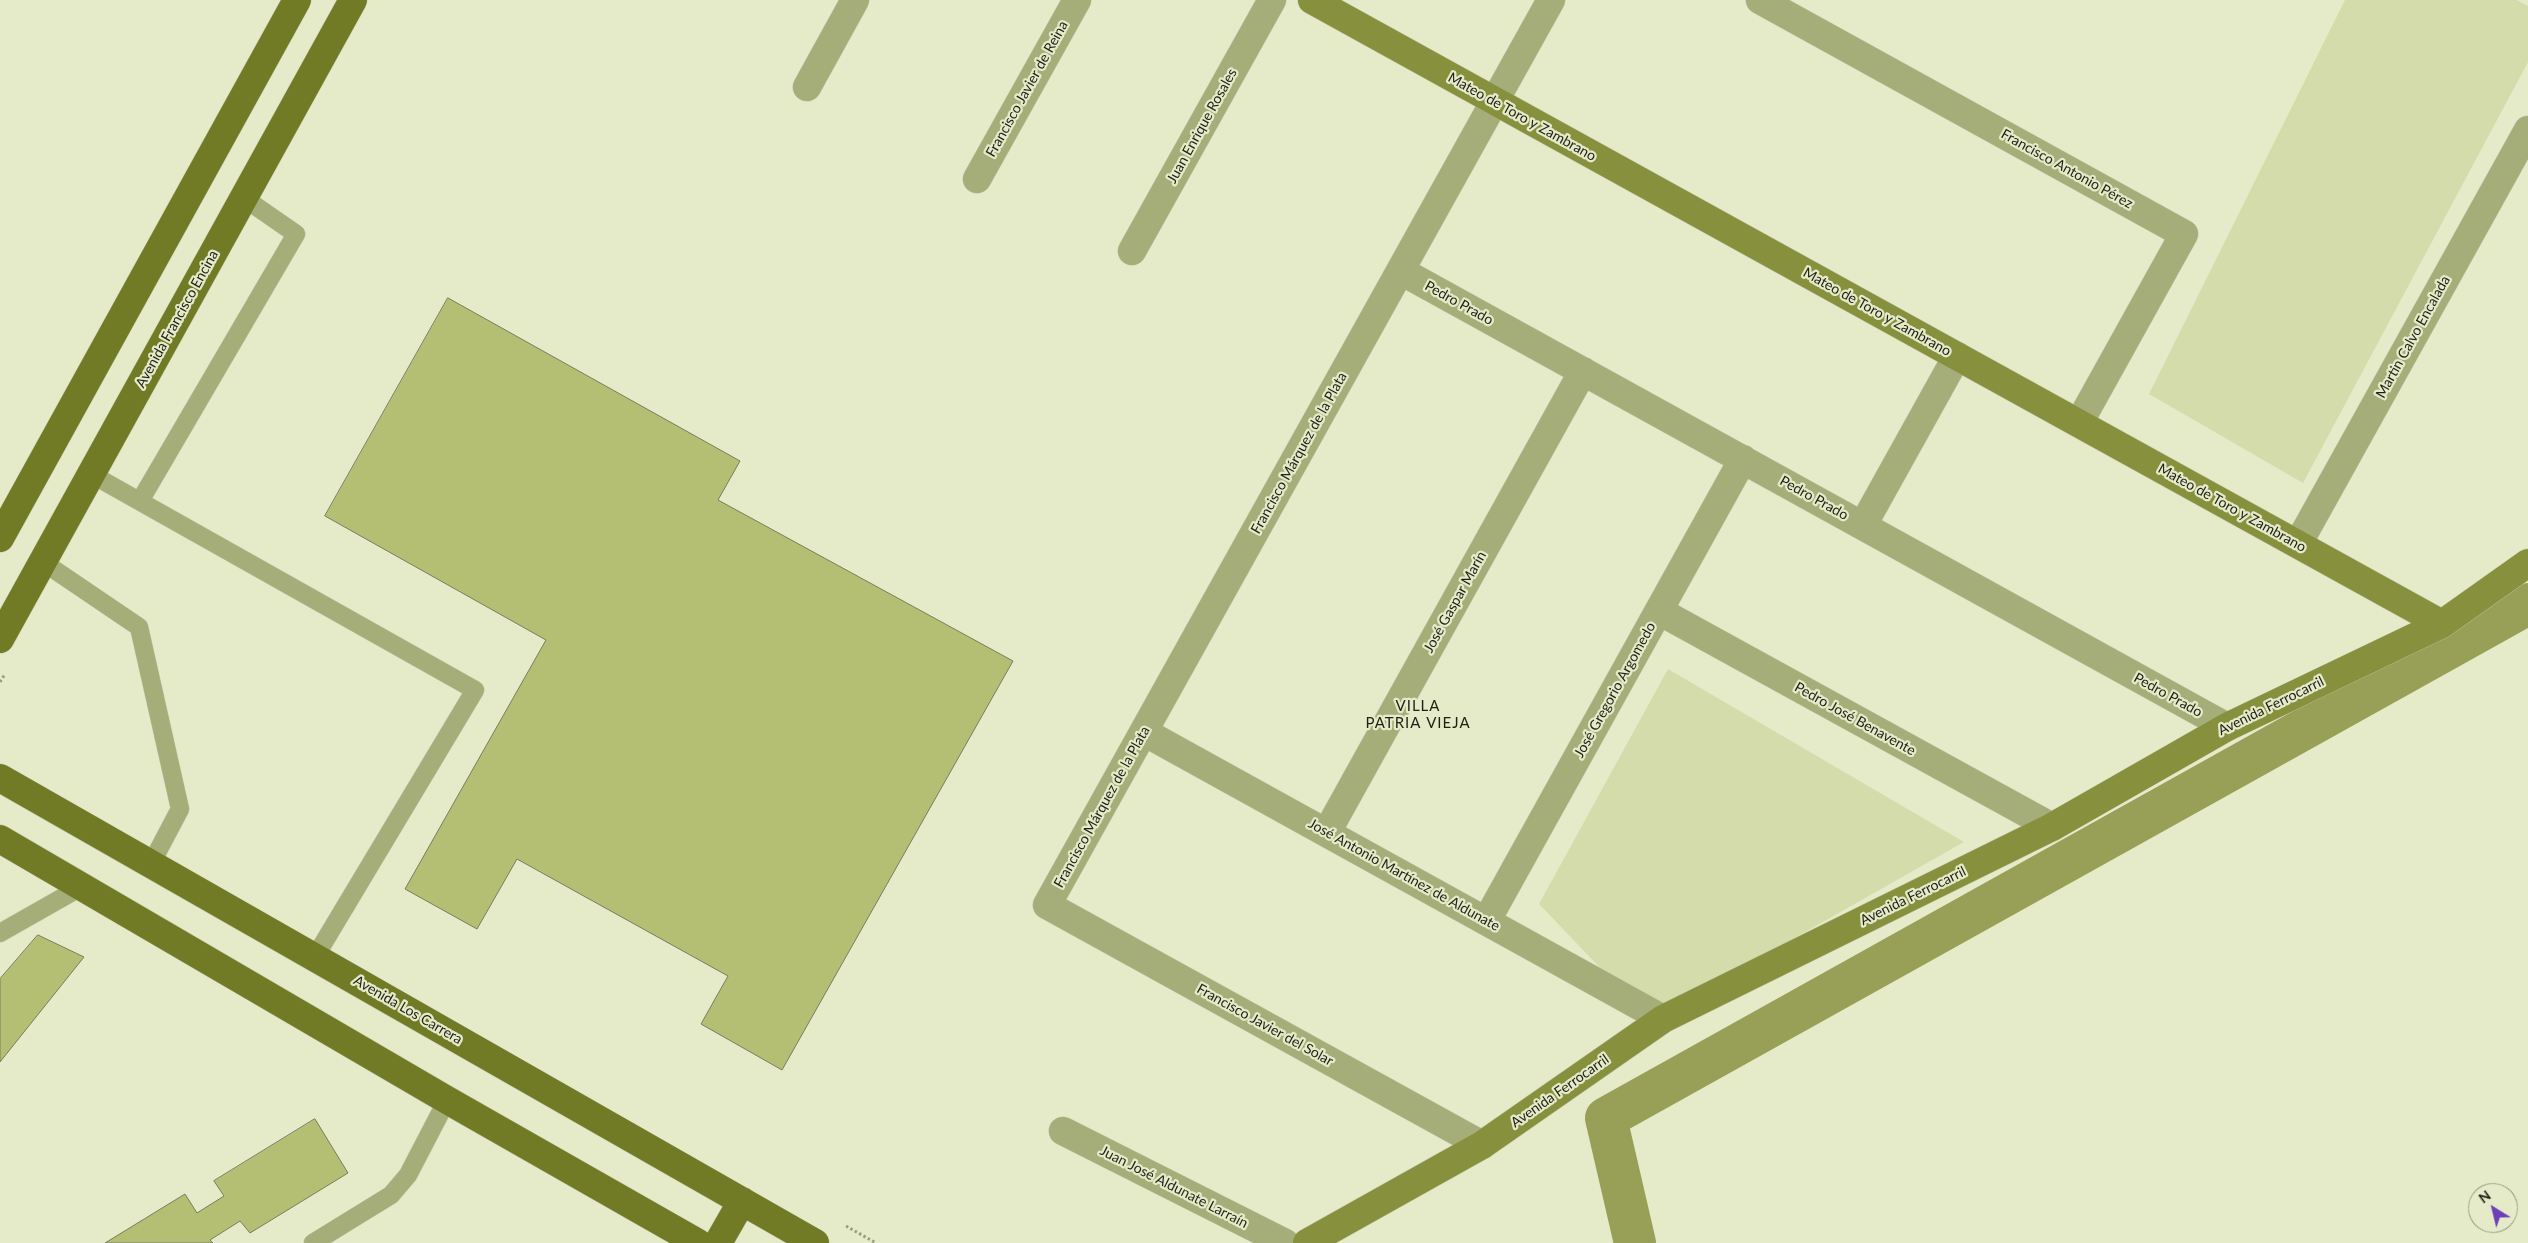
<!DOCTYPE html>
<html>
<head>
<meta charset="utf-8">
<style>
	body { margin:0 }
	#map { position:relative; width:2528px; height:1243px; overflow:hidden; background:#e5eac9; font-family:Lato,sans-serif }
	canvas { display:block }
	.north { position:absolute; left:2468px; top:1183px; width:50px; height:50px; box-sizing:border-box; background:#e5eac9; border:1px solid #959981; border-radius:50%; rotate:324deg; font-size:14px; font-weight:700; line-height:20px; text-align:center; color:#1e2014 }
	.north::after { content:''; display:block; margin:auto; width:18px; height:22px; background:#6b41b9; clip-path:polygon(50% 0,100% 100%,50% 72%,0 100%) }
</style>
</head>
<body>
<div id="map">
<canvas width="2528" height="1243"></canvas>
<div class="north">N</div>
</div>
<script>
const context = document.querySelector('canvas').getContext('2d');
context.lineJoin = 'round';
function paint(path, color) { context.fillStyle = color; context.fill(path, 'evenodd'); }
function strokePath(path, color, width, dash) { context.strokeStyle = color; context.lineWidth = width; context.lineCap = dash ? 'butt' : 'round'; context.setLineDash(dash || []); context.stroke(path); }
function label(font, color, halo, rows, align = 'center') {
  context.font = font + ' Lato,sans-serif'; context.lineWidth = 4.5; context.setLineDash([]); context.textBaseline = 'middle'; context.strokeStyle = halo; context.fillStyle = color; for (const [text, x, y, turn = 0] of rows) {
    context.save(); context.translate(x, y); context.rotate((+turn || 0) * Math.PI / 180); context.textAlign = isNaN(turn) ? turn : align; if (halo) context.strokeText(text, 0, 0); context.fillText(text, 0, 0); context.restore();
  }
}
paint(new Path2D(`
	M2345,0H2517L2528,6V62L2303,483L2149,394Z
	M1668,669L1964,842L1650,1020L1539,904Z`), '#d5dcab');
strokePath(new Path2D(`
	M1635,1243L1606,1118L2528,604`), '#97a056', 42);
const building = new Path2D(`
	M448,298L740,461L718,500L1013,661L782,1070L701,1024L728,976L517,859L477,929L405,889L546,640L325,516Z
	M38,935L84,957L0,1062V979Z
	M315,1119L348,1173L250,1233L240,1221L210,1240L213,1243H105L185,1194L197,1213L224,1196L214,1181Z`);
paint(building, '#b5bf74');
strokePath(building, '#787c5f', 1);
const lane = new Path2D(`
	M91,474L475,690L315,957
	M140,501L296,234L244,198
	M43,562L139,627L180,809L151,864
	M0,933L81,887
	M313,1243L391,1195L408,1175L447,1100`);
const street = new Path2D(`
	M1760,0L2184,234L2079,423
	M807,87L855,0
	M977,179L1077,0
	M1132,251L1272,0
	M1401,271L2227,727
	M1863,525L1957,356
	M2298,544L2528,130
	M1659,611L2052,827
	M1144,732L1663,1019
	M1327,832L1583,371
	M1487,920L1743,459
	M1063,1131L1285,1243
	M1482,1145L1047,905L1551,0`);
const secondary = new Path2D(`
	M1312,0L2442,624
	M1307,1243L1482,1145L1663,1019L2052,827L2227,727L2442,624L2528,563`);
const primary = new Path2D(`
	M0,538L297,0
	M0,639L353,0
	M0,778L815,1243
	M0,839L447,1100L698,1243
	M718,1243L742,1201`);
strokePath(lane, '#c1c6a8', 19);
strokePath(street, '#c1c6a8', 29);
strokePath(secondary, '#c1c6a8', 29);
strokePath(primary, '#c1c6a8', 29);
strokePath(new Path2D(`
	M0,682L5,674
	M846,1226L876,1243`), '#999d84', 3, [2.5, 2.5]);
strokePath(lane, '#a5ad79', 18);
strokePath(street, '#a5ad79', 28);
strokePath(secondary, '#87903d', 28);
strokePath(primary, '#717a25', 28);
label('14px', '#1e2014', '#e5eac9', [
	["Francisco Javier de Reina",1027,89,-61],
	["Mateo de Toro y Zambrano",1522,117,29],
	["Juan Enrique Rosales",1202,126,-61],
	["Francisco Antonio Pérez",2067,169,29],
	["Pedro Prado",1459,303,29],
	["Mateo de Toro y Zambrano",1877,312,29],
	["Avenida Francisco Encina",177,319,-61],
	["Martin Calvo Encalada",2413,337,-61],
	["Francisco Márquez de la Plata",1299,453,-61],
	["Pedro Prado",1814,498,29],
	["Mateo de Toro y Zambrano",2232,508,29],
	["José Gaspar Marín",1455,602,-61],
	["José Gregorio Argomedo",1615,690,-61],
	["Pedro Prado",2168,695,29],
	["Avenida Ferrocarril",2271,706,-26],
	["Pedro José Benavente",1855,719,29],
	["Francisco Márquez de la Plata",1102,807,-61],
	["José Antonio Martínez de Aldunate",1404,875,29],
	["Avenida Ferrocarril",1913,896,-26],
	["Avenida Los Carrera",408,1010,30],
	["Francisco Javier del Solar",1265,1025,29],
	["Avenida Ferrocarril",1560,1091,-35],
	["Juan José Aldunate Larraín",1174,1187,27]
]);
context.letterSpacing = '1px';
label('15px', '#1e2014', '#e5eac9', [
	["VILLA",1418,706],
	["PATRIA VIEJA",1418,723]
]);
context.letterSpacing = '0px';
</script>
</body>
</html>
